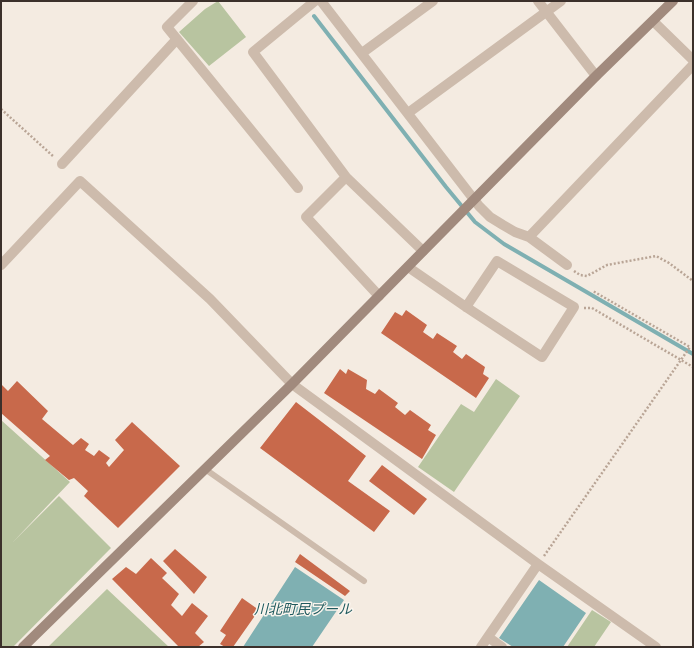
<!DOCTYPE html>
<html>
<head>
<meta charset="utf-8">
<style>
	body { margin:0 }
	#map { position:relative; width:694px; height:648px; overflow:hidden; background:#f4ebe1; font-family:"Exo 2",sans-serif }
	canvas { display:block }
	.frame { position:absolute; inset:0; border:2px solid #3b302b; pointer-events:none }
</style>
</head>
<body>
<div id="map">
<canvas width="694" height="648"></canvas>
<div class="frame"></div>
</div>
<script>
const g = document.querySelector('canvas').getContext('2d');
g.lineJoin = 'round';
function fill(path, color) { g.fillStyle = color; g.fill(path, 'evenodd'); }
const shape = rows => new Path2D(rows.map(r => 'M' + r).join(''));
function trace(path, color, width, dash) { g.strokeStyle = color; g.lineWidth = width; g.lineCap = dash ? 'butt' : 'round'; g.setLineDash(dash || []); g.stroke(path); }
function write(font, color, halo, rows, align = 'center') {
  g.font = font + ' "Exo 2","Noto Sans JP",sans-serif'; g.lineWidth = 3; g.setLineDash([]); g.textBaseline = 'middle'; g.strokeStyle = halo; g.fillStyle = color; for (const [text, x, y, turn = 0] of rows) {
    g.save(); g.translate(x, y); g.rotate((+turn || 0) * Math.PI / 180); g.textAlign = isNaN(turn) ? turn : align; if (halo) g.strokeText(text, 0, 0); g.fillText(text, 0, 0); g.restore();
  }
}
fill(shape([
	[218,1,246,37,209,66,179,32,205,9],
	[496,379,520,396,454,492,418,467,461,404,474,412],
	[1,420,70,482,12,543,59,496,111,548,13,647,1,647],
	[107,589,169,647,48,647],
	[592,610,611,622,594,647,567,647]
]), '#b8c4a0');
fill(shape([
	[295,567,344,600,312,647,243,647],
	[539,580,586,613,563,647,513,647,499,638]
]), '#7fb0b2');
trace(shape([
	[314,16,446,187,475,222,504,244,693,354]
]), '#7fb0b2', 4);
fill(shape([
	[406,310,427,325,423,332,433,339,437,333,457,346,453,352,462,359,466,354,485,367,483,374,489,378,476,398,381,333,395,312,402,316],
	[340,369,346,374,348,369,367,380,366,389,375,394,379,389,398,403,395,407,405,415,410,410,431,425,428,430,436,435,422,459,324,393],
	[17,381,48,411,42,419,73,445,81,438,89,444,85,450,94,456,99,450,110,458,106,463,109,467,124,450,115,440,132,422,180,466,118,528,84,496,88,491,74,478,69,480,45,460,50,456,1,413,1,384,8,391],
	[296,402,366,456,348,481,390,511,374,532,260,448],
	[382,465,427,499,414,515,369,481],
	[175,549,207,577,194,594,163,561],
	[300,554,350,591,345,596,295,562],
	[151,558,167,573,162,578,179,594,171,605,182,616,192,603,208,616,195,633,204,642,198,647,179,647,112,579,126,567,136,574],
	[242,598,259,610,233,647,225,647,220,644,226,635,220,631]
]), '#c8694b');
trace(shape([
	[1,109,54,157],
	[574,271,580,275,587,276,607,265,656,256,669,263,693,281],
	[584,308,592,308,693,367],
	[544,556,690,347,593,291]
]), '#b9a596', 2.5, [2, 2]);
trace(shape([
	[205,469,364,581]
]), '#cdbbac', 6);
trace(shape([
	[193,1,167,27,298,188],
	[315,1,253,52,346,177,423,251],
	[321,1,479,206,490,217,503,225,515,232,529,237,567,265],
	[538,1,596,76],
	[653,21,693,60],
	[362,53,433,1],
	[408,113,561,1],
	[62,164,177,39],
	[346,177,306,217,379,296],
	[529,237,693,65],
	[1,265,80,181,210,299,292,384,538,564,656,647],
	[408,267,466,307,542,357,574,307,497,261,466,307],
	[488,637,502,647],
	[481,647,538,564]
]), '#cdbbac', 10);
trace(shape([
	[23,647,292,384,596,76,673,1]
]), '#a18a7d', 10);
write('italic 14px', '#1f5a5e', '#fbf5ee', [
	["川北町民プール",303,609]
]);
</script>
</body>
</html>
